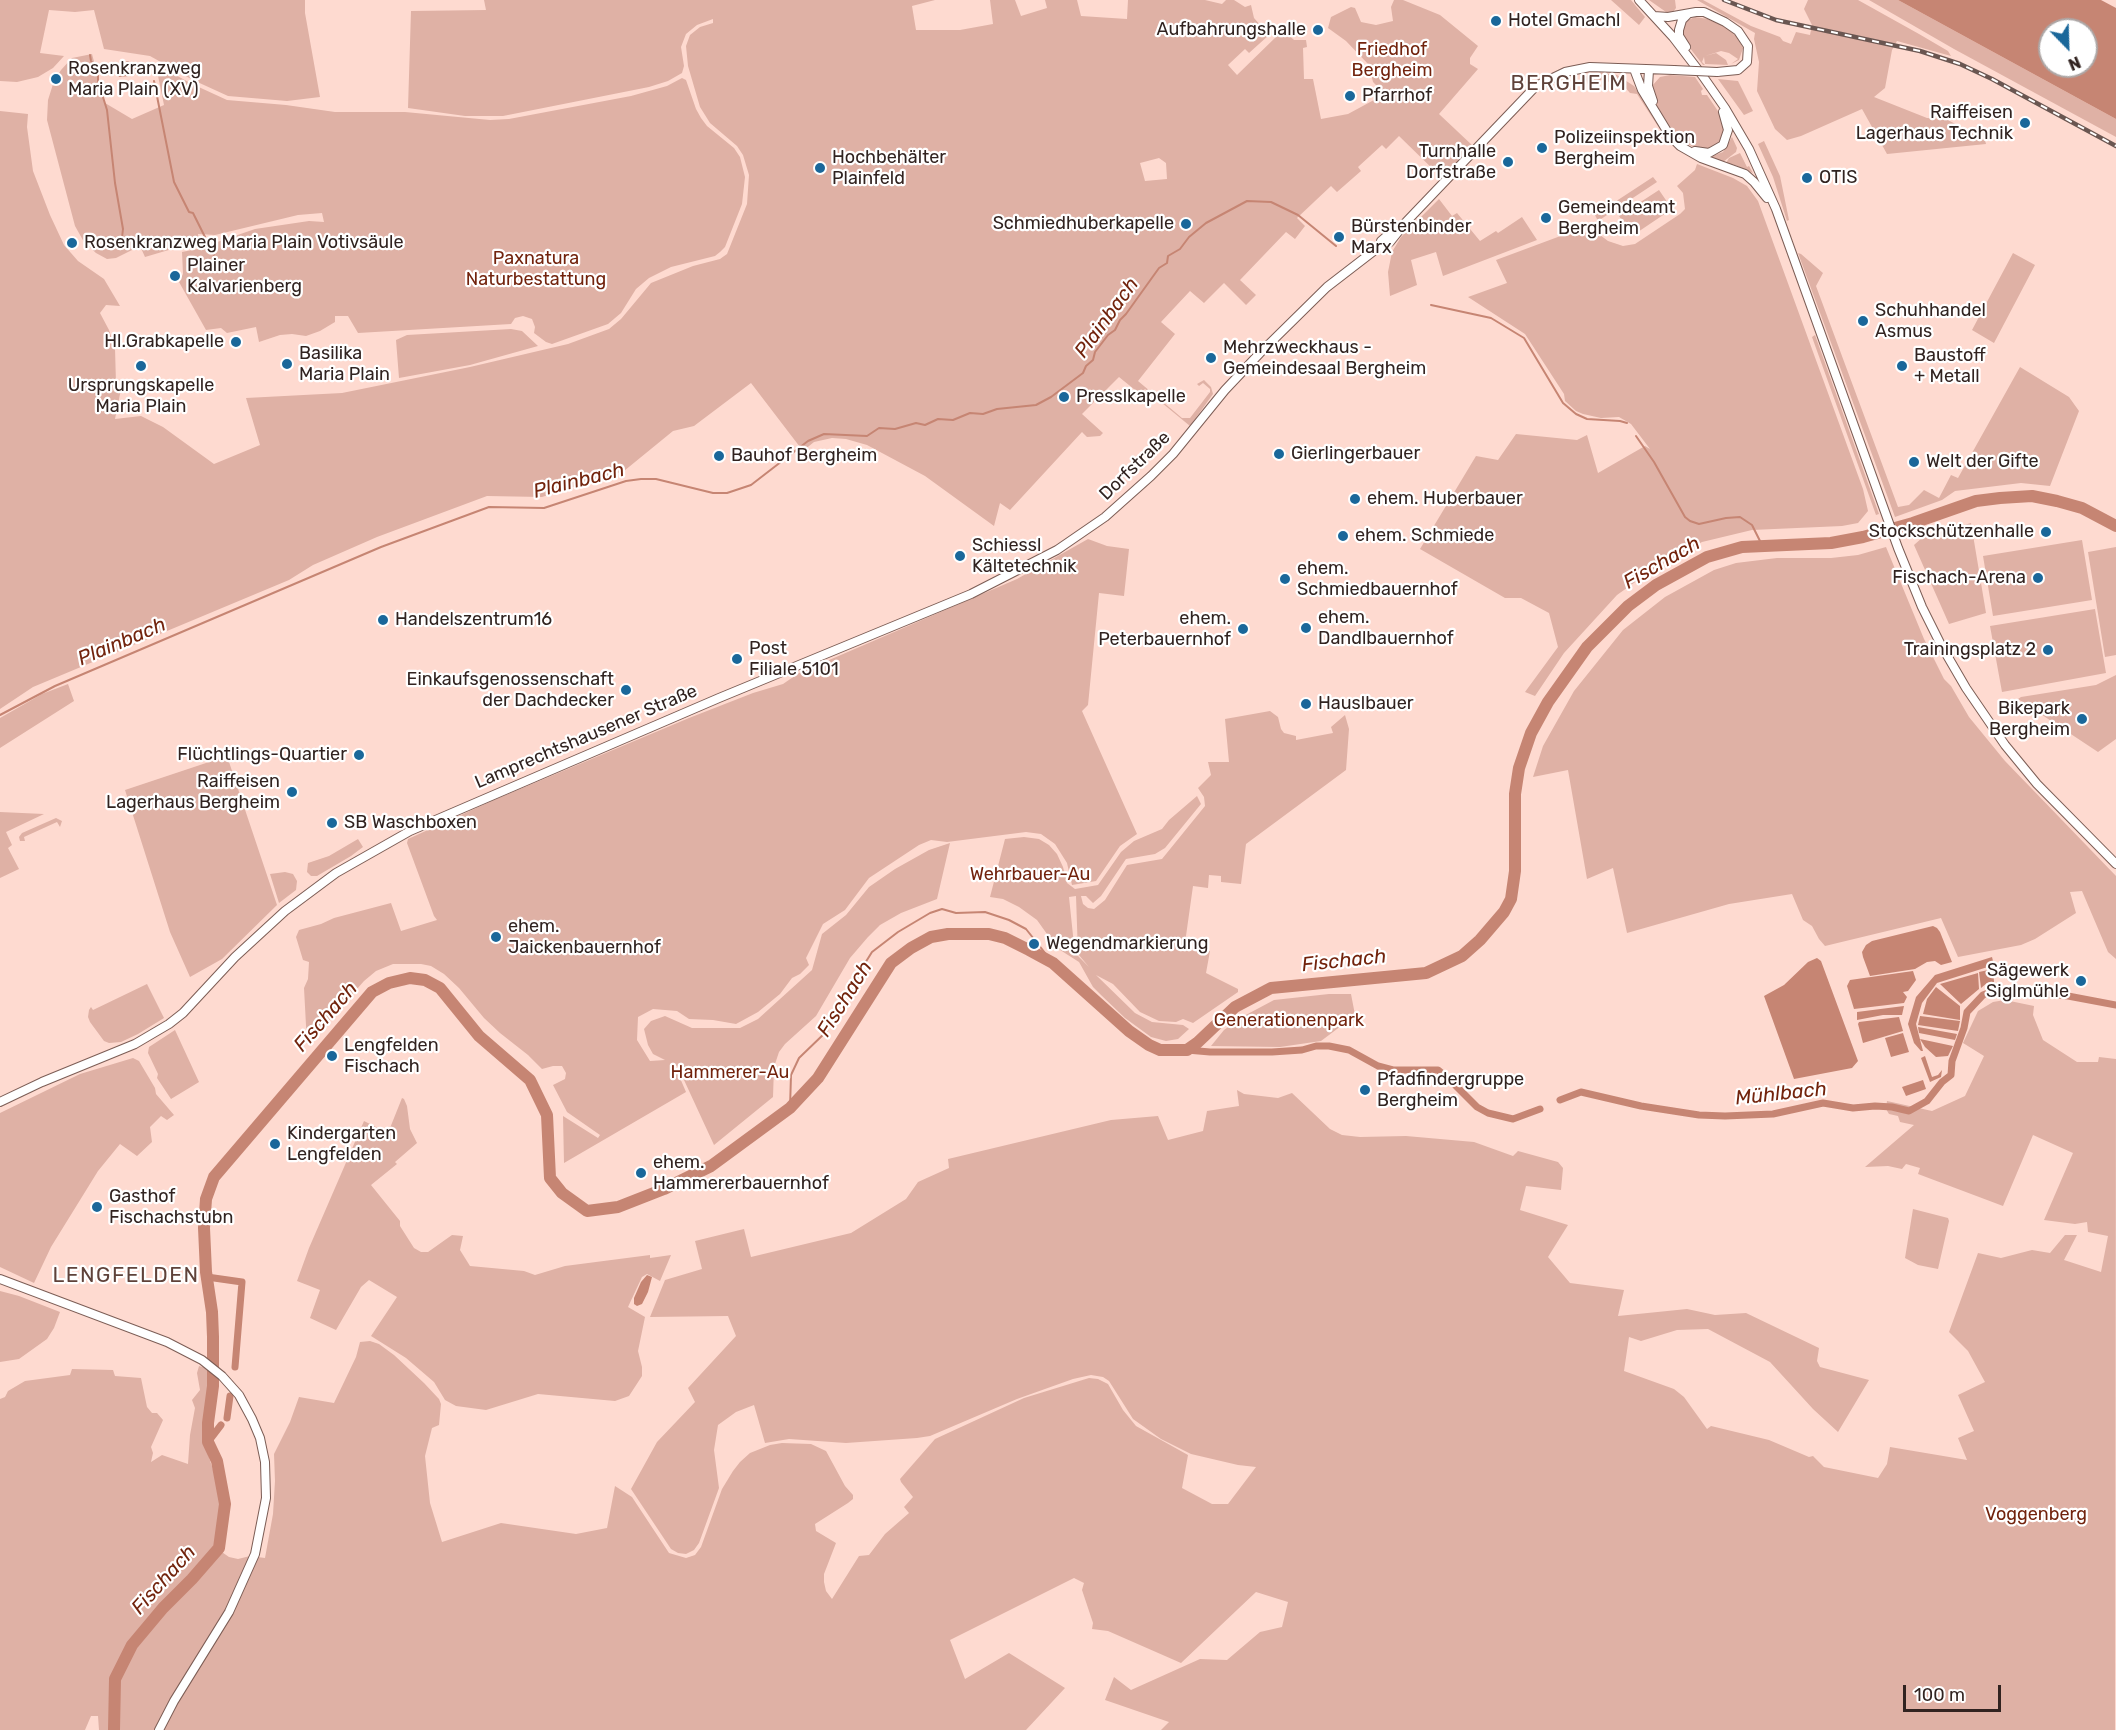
<!DOCTYPE html>
<html>
<head>
<meta charset="utf-8">
<style>
	body { margin:0 }
	#map { position:relative; width:2116px; height:1730px; overflow:hidden; background:#fedad0; font-family:Rubik,sans-serif }
	canvas { display:block }
	.north { position:absolute; left:2038px; top:18px; width:60px; height:60px; box-sizing:border-box; background:#fff; border:2px solid #ada7a6; border-radius:50%; rotate:157deg; font-size:16px; font-weight:700; line-height:24px; text-align:center; color:#312320 }
	.north::after { content:''; display:block; margin:auto; width:21px; height:27px; background:#1a679a; clip-path:polygon(50% 0,100% 100%,50% 72%,0 100%) }
	.scale { position:absolute; left:1903px; top:1685px; width:98px; height:27px; box-sizing:border-box; border:3px solid #312320; border-top:0; padding-left:8px; font-size:18px; line-height:21px; white-space:nowrap; color:#312320; -webkit-text-stroke:4px #fff; paint-order:stroke }
</style>
</head>
<body>
<div id="map">
<canvas width="2116" height="1730"></canvas>
<div class="north">N</div>
<div class="scale">100 m</div>
</div>
<script>
const g = document.querySelector('canvas').getContext('2d');
g.lineJoin = 'round';
function fill(path, color) { g.fillStyle = color; g.fill(path, 'evenodd'); }
const shape = rows => new Path2D(rows.map(r => 'M' + r).join(''));
function trace(path, color, width, dash) { g.strokeStyle = color; g.lineWidth = width; g.lineCap = dash ? 'butt' : 'round'; g.setLineDash(dash || []); g.stroke(path); }
function write(font, color, halo, rows, align = 'center') {
  g.font = font + ' Rubik,sans-serif'; g.lineWidth = 4.5; g.setLineDash([]); g.textBaseline = 'middle'; g.strokeStyle = halo; g.fillStyle = color; for (const [text, x, y, turn = 0] of rows) {
    g.save(); g.translate(x, y); g.rotate((+turn || 0) * Math.PI / 180); g.textAlign = isNaN(turn) ? turn : align; if (halo) g.strokeText(text, 0, 0); g.fillText(text, 0, 0); g.restore();
  }
}
fill(shape([
	[0,0,305,0,305,13,320,97,287,101,228,96,193,80,150,56,104,49,94,10,75,12,49,10,40,53,64,56,53,68,38,77,17,82,0,81],
	[484,0,935,0,912,6,916,30,960,30,993,24,990,0,1015,0,1021,16,1047,8,1045,0,1077,0,1081,16,1127,19,1128,0,1205,0,1222,4,1226,0,1234,0,1245,7,1251,5,1254,18,1269,35,1249,53,1245,49,1228,65,1237,75,1277,36,1285,32,1294,40,1306,40,1307,47,1303,48,1304,79,1313,79,1321,119,1348,114,1385,94,1373,82,1369,65,1346,41,1328,28,1331,17,1351,7,1355,8,1361,22,1376,25,1393,21,1391,7,1394,0,1403,0,1440,15,1478,46,1470,58,1470,64,1478,69,1439,114,1473,146,1442,178,1399,136,1386,149,1382,145,1358,167,1361,171,1337,192,1331,186,1297,218,1305,226,1295,239,1286,232,1240,280,1256,295,1246,305,1224,283,1204,303,1190,291,1161,322,1175,334,1138,381,1182,418,1190,418,1210,392,1210,389,1203,383,1199,386,1197,384,1204,380,1211,387,1213,394,1190,426,1145,389,1140,394,1119,377,1082,414,1103,433,1100,436,1087,437,1082,432,1010,510,1000,503,994,526,925,476,867,445,846,439,832,438,814,442,803,451,751,383,694,426,673,431,624,471,542,497,487,496,377,537,313,565,289,580,33,687,0,709,0,111,28,114,27,127,33,171,50,215,64,245,78,261,104,279,120,306,106,305,100,313,109,330,115,348,116,384,121,389,115,419,141,416,163,427,214,464,260,445,246,398,342,393,470,367,568,344,609,329,621,319,651,283,693,266,720,259,727,254,747,204,749,175,743,155,737,146,710,123,700,107,688,66,686,46,690,35,700,27,713,23,713,19,697,25,686,34,681,47,684,66,682,73,668,81,649,87,503,116,465,116,408,108,411,11,486,10],
	[1159,158,1166,163,1167,179,1145,181,1140,163],
	[1611,0,1631,0,1645,17,1639,25],
	[1649,0,1675,0,1676,8,1673,12,1666,12],
	[1697,0,1703,0,1751,26,1780,37,1783,41,1791,44,1796,32,1810,35,1812,25,1804,9,1808,0,1858,0,1919,34,1948,51,1951,56,1897,41,1892,50,1885,88,1874,97,1927,118,1946,119,1985,140,1986,144,1887,154,1862,109,1801,136,1787,140,1775,129,1757,91,1759,62,1754,39,1755,33],
	[1869,0,1898,0,2116,119,2116,137,1954,49],
	[1695,17,1708,19,1727,28,1737,37,1743,48,1739,60,1731,64,1738,59,1729,53,1721,51,1705,56,1716,53,1726,60,1728,65,1705,64,1704,57,1702,62,1705,65,1703,65,1686,43,1682,32,1686,21],
	[92,54,105,103,132,119,164,105,157,71,165,69,190,83,227,100,286,105,335,112,405,112,490,120,509,119,631,96,667,86,682,78,686,80,696,109,701,118,707,126,734,148,740,157,745,177,742,204,725,247,720,252,715,256,671,267,649,278,636,289,621,313,608,324,552,344,546,342,534,333,535,327,532,319,523,316,515,318,511,324,358,333,348,316,335,316,335,322,320,331,306,336,292,334,280,335,259,342,256,327,227,333,221,328,206,330,179,282,183,274,182,252,197,249,255,229,309,221,324,222,322,213,298,215,215,235,198,234,199,241,145,257,140,246,116,258,107,259,96,253,84,242,75,226,47,120,48,100,54,81,61,70,72,58],
	[1592,71,1617,75,1634,86,1670,139,1722,169,1695,159,1677,148,1663,134,1637,94,1630,93,1623,85,1601,80,1592,82,1592,87,1588,85,1585,77],
	[1670,75,1695,77,1703,89,1701,91,1702,95,1707,95,1724,120,1725,127,1720,144,1709,150,1697,149,1684,142,1665,121,1657,106,1652,86,1660,77],
	[1718,79,1738,81,1753,111,1744,115],
	[1732,137,1737,148,1736,152,1723,162,1710,157,1723,152],
	[1764,141,1780,176,1789,220,1787,221,1773,177,1758,144],
	[1740,153,1747,167,1749,166,1753,173,1735,165,1726,163,1729,158],
	[1697,164,1733,178,1747,186,1758,201,1863,489,1868,511,1858,523,1842,526,1752,530,1702,542,1652,570,1617,595,1564,653,1535,696,1525,692,1558,647,1549,613,1521,598,1505,598,1420,549,1476,456,1498,460,1516,434,1577,440,1587,435,1598,473,1645,446,1650,449,1631,424,1619,417,1601,418,1583,414,1576,411,1565,401,1564,394,1525,334,1468,297,1507,283,1496,260,1582,228,1585,233,1592,229,1608,241,1623,246,1635,244,1680,214,1685,209,1683,193,1677,186,1695,170],
	[1653,177,1657,182,1598,221,1595,215],
	[1659,190,1672,209,1632,236,1619,216],
	[1439,199,1452,216,1457,213,1480,241,1496,231,1498,233,1522,217,1537,240,1443,276,1436,252,1411,260,1417,285,1390,296,1388,272,1392,252,1401,237],
	[1798,253,1801,254,1823,273,1816,286,1898,507,1909,505,1924,490,1939,498,1951,475,1958,478,2020,367,2069,397,2079,411,2050,486,2021,483,1955,491,1942,500,1895,517],
	[2013,253,2035,265,1994,343,1972,330],
	[511,329,522,331,538,346,470,365,399,378,396,340,407,335],
	[1815,335,1879,514,1876,515,1812,337],
	[1971,523,1986,613,1949,624,1914,545,1923,537],
	[1088,539,1107,546,1129,549,1124,596,1099,593,1088,705,1082,711,1137,834,1120,846,1096,881,1072,885,1067,863,1055,844,1041,834,1026,832,947,842,931,840,919,845,869,878,845,910,823,924,806,958,809,965,800,974,792,978,780,994,758,1012,736,1024,713,1020,689,1019,677,1011,653,1009,638,1017,637,1040,650,1061,665,1060,653,1054,648,1045,644,1029,651,1021,665,1016,692,1028,740,1028,758,1019,812,970,822,934,846,915,869,887,895,869,929,850,950,843,937,899,901,913,880,925,868,937,850,958,816,1016,785,1044,779,1052,774,1067,773,1097,714,1145,678,1067,674,1064,686,1092,564,1163,563,1116,598,1138,600,1135,567,1112,553,1085,565,1079,566,1073,562,1066,553,1066,542,1069,528,1055,500,1033,484,1018,459,988,444,974,431,966,421,964,393,964,376,971,364,981,314,1038,307,1044,304,988,308,979,309,962,303,960,296,937,299,930,321,924,334,918,391,903,401,931,437,920,434,916,407,843,408,839,494,800,689,718,753,693,783,684,799,673,1017,579],
	[2082,540,2092,600,1993,616,1983,556],
	[1886,547,1924,639,1944,679,1951,686,1969,717,2005,761,2116,876,2116,959,2108,952,2082,891,2070,892,2076,913,2035,939,2021,945,1958,957,1941,918,1825,946,1819,939,1812,926,1803,920,1792,894,1729,904,1627,933,1613,868,1587,879,1568,770,1533,777,1543,746,1574,691,1623,630,1665,597,1714,570,1736,563,1777,558,1831,558,1858,555],
	[2116,547,2116,655,2105,657,2088,552],
	[2095,609,2106,673,2002,692,1990,626],
	[2116,675,2116,739,2098,752,2018,699,2021,697,2096,685],
	[68,684,74,701,0,748,0,718,42,694],
	[1270,711,1278,717,1281,729,1284,733,1296,736,1296,740,1333,733,1331,727,1345,715,1349,729,1346,770,1246,844,1241,884,1221,882,1221,876,1209,875,1208,888,1193,886,1184,950,1210,951,1206,973,1238,989,1238,992,1193,1023,1183,1019,1176,1022,1159,1021,1140,1012,1113,984,1096,975,1135,1013,1152,1022,1183,1025,1189,1029,1178,1039,1166,1041,1151,1037,1125,1018,1101,995,1093,987,1079,962,1057,948,1037,920,1019,907,1003,899,990,897,1005,839,1024,837,1039,839,1049,845,1057,854,1063,867,1067,883,1075,889,1098,885,1121,852,1134,841,1162,829,1169,820,1197,796,1201,804,1165,848,1155,854,1126,859,1101,896,1093,903,1086,896,1081,896,1083,904,1088,908,1094,909,1105,900,1127,865,1162,859,1205,806,1204,797,1198,788,1211,775,1208,762,1229,762,1225,719],
	[1076,896,1078,954,1089,967,1073,951,1074,945,1069,897],
	[227,756,277,905,222,959,190,977,170,932,125,790],
	[0,812,44,814,6,832,12,845,8,848,19,869,0,878],
	[56,818,62,821,60,827,57,822,24,837,25,841,20,841,19,837,22,833],
	[358,839,363,847,351,856,317,876,311,876,307,872,308,863,329,856],
	[285,872,293,874,297,881,296,890,279,903,270,874],
	[147,984,164,1018,138,1034,121,1042,109,1043,104,1041,90,1022,88,1017,89,1010,91,1007,93,1010],
	[1329,994,1351,994,1356,1020,1341,1026,1321,1041,1280,1047,1211,1046,1224,1030,1242,1017,1274,1000],
	[2005,1000,2034,1006,2033,1015,2043,1040,2077,1062,2098,1062,2099,1057,2116,1059,2115,1730,1161,1730,1169,1722,1105,1700,1114,1677,1131,1690,1200,1659,1227,1660,1260,1632,1282,1627,1288,1602,1256,1592,1181,1663,1108,1631,1092,1629,1093,1623,1082,1590,1084,1583,1074,1578,950,1640,965,1679,1009,1653,1065,1688,1026,1730,99,1730,98,1716,91,1716,85,1730,0,1730,0,1399,5,1397,8,1391,25,1381,70,1375,72,1369,113,1370,115,1376,141,1378,147,1407,152,1413,157,1413,163,1420,151,1447,153,1453,151,1462,162,1455,188,1464,190,1435,195,1408,192,1400,200,1390,197,1373,199,1366,206,1368,212,1374,204,1442,217,1482,222,1510,216,1548,229,1557,238,1559,250,1556,265,1558,273,1514,275,1481,274,1454,290,1422,299,1397,334,1403,356,1357,360,1342,370,1341,379,1344,394,1355,424,1383,439,1399,441,1404,439,1425,432,1428,425,1456,430,1503,442,1542,501,1523,576,1534,607,1528,615,1486,632,1497,669,1553,686,1558,695,1555,701,1547,722,1489,733,1471,740,1462,750,1453,770,1445,782,1443,811,1444,826,1451,845,1486,853,1495,853,1499,848,1503,815,1524,816,1531,836,1543,824,1574,824,1582,826,1591,832,1599,859,1556,869,1555,885,1534,909,1513,904,1507,913,1497,901,1482,900,1479,935,1439,1024,1398,1089,1378,1098,1379,1108,1384,1123,1410,1136,1426,1188,1455,1182,1488,1212,1504,1228,1504,1256,1467,1238,1465,1191,1454,1161,1439,1133,1419,1109,1381,1103,1377,1091,1375,1073,1379,1017,1399,930,1436,917,1438,846,1443,789,1439,765,1443,754,1405,736,1412,718,1425,714,1450,719,1488,699,1543,694,1550,686,1554,678,1553,671,1549,631,1489,657,1442,695,1402,688,1388,736,1336,728,1316,650,1317,665,1280,702,1269,695,1241,744,1229,751,1257,851,1233,906,1199,918,1182,949,1168,948,1159,1111,1120,1158,1116,1168,1140,1203,1131,1207,1111,1239,1106,1237,1090,1244,1094,1278,1098,1292,1093,1330,1129,1342,1135,1360,1137,1406,1136,1474,1142,1513,1156,1518,1151,1558,1162,1563,1168,1561,1190,1526,1186,1520,1210,1568,1225,1548,1257,1570,1283,1624,1290,1618,1316,1687,1309,1715,1315,1746,1313,1819,1348,1817,1361,1820,1367,1869,1380,1838,1432,1813,1409,1770,1362,1708,1329,1677,1330,1641,1341,1629,1337,1624,1371,1674,1389,1684,1397,1707,1429,1711,1426,1769,1440,1809,1457,1813,1456,1824,1467,1878,1478,1887,1464,1890,1447,1967,1460,1958,1438,1974,1431,1958,1395,1985,1382,1968,1351,1949,1332,1978,1253,2001,1258,2032,1250,2050,1253,2065,1235,2077,1235,2064,1260,2101,1272,2108,1236,2088,1232,2087,1222,2075,1224,2044,1220,2073,1153,2033,1135,2003,1206,1918,1174,1920,1168,1906,1164,1902,1169,1888,1166,1865,1167,1914,1125,1900,1122,1898,1116,1889,1114,1886,1109,1887,1101,1932,1111,1965,1096,1984,1056,1963,1043,1978,1011,1993,1002],
	[175,1030,199,1082,171,1099,157,1078,158,1074,148,1053,149,1047],
	[133,1058,139,1061,155,1088,156,1094,174,1115,167,1120,161,1116,150,1127,152,1142,137,1156,120,1144,98,1171,51,1247,34,1283,0,1267,0,1113,80,1074],
	[402,1098,404,1099,407,1106,410,1129,417,1143,395,1162,397,1164,371,1185,400,1221,400,1226,414,1248,421,1252,428,1252,452,1235,463,1236,460,1250,470,1266,524,1271,535,1275,565,1266,650,1255,650,1258,671,1255,660,1281,647,1274,642,1277,628,1307,645,1317,638,1351,642,1367,642,1376,629,1396,615,1401,538,1394,486,1410,456,1406,445,1400,434,1382,406,1358,371,1336,397,1297,369,1280,361,1287,336,1330,310,1318,320,1290,297,1281,309,1248,364,1121,388,1133],
	[1913,1209,1948,1218,1949,1221,1938,1269,1918,1265,1905,1258],
	[0,1291,19,1296,60,1312,54,1328,47,1339,19,1359,0,1362]
]), '#dfb1a5');
fill(shape([
	[1898,0,2101,0,2116,8,2116,119],
	[2050,30,2086,30,2086,66,2050,66],
	[128,61,132,64,140,63,143,72,138,76,134,73,129,76,119,77,117,73,116,65],
	[1933,926,1937,928,1940,932,1952,962,1941,965,1935,961,1927,962,1915,969,1870,976,1863,957,1862,952,1866,945,1872,941],
	[1992,957,1994,965,1937,983,1922,1003,1916,1024,1923,1051,1921,1051,1914,1043,1908,1024,1916,997,1935,975],
	[1817,958,1821,961,1858,1061,1852,1068,1794,1079,1764,996,1784,985,1808,962],
	[1993,969,1994,982,1987,983,1981,988,1979,972],
	[1913,971,1916,980,1908,991,1903,992,1907,997,1904,1003,1854,1009,1847,986,1850,980],
	[1978,973,1979,989,1961,1004,1940,984],
	[1936,987,1960,1006,1960,1020,1923,1014,1927,999],
	[1904,1006,1902,1015,1883,1015,1857,1020,1857,1012],
	[1920,1016,1960,1021,1958,1031,1918,1025],
	[1899,1017,1903,1031,1863,1043,1858,1024,1859,1022],
	[1918,1027,1957,1034,1955,1040,1919,1033],
	[1903,1033,1909,1052,1891,1057,1885,1038],
	[1920,1039,1953,1046,1948,1056,1936,1057,1925,1047],
	[1925,1056,1932,1077,1938,1075,1942,1070,1941,1077,1930,1082,1921,1058],
	[1923,1080,1926,1089,1906,1096,1902,1087],
	[647,1275,652,1277,648,1292,642,1304,637,1306,634,1304,634,1298,641,1282]
]), '#c68573');
trace(shape([
	[90,55,91,61,98,70,98,81,107,110,115,183,123,229,121,246],
	[154,81,174,182,189,212,193,213,205,237],
	[210,246,216,260],
	[1431,305,1491,318,1524,338,1563,403,1576,414,1587,419,1620,421,1627,423],
	[1636,436,1654,462,1685,517,1690,521,1699,524,1726,518,1740,517,1752,525,1762,545],
	[0,715,55,686,381,547,489,507,544,508,626,481,641,479,656,479,713,493,727,493,751,485,808,441,824,434,867,436,879,428,895,429,916,423,925,425,938,419,953,420,970,413,983,414,997,409,1036,405,1051,397,1083,373,1086,366,1093,360,1095,352,1108,335,1115,330,1120,320,1126,314,1159,268,1167,263,1168,256,1180,249,1189,237,1206,223,1247,201,1271,202,1298,215,1336,246],
	[790,1108,791,1075,799,1058,827,1031,830,1019,872,952,898,932,930,913,942,909,956,913,985,912,1009,920,1026,929,1053,963]
]), '#c68573', 2);
trace(shape([
	[1187,1050,1210,1052,1272,1052,1302,1050,1316,1046,1329,1046,1349,1050,1378,1066,1393,1070,1438,1070,1450,1080,1477,1107,1488,1113,1513,1119,1540,1109],
	[1560,1100,1581,1092,1641,1106,1699,1115,1725,1116,1773,1114,1823,1103,1853,1108,1875,1106,1892,1107,1909,1111,1927,1101,1942,1082,1951,1075,1952,1061,1964,1028,1967,1012,1983,995,1993,991,2008,990,2068,996,2116,1005],
	[207,1277,242,1282,235,1367],
	[227,1418,230,1396],
	[208,1442,221,1425]
]), '#c68573', 7);
trace(shape([
	[114,1730,115,1679,132,1645,163,1608,192,1579,219,1548,225,1504,217,1461,208,1442,208,1423,213,1386,213,1337,212,1312,206,1272,204,1228,206,1199,214,1177,372,992,389,983,410,978,425,980,440,988,479,1036,530,1080,547,1115,550,1178,562,1193,587,1211,618,1207,664,1189,711,1166,790,1108,818,1078,891,963,911,948,931,937,948,934,989,934,1005,938,1029,950,1053,963,1129,1031,1149,1045,1160,1050,1187,1050,1197,1043,1235,1007,1271,988,1426,973,1462,956,1480,940,1504,912,1511,899,1515,871,1515,794,1519,768,1531,733,1548,702,1587,647,1628,606,1656,585,1707,557,1742,547,1831,543,1863,537,1913,523,1976,501,2000,498,2032,496,2057,501,2082,508,2116,526]
]), '#c68573', 12);
const major = shape([
	[1639,0,1673,37,1702,75,1725,108,1749,149,1776,209,1898,548,1922,607,1941,645,1966,688,2005,745,2037,784,2116,864],
	[1654,16,1668,17,1696,12,1704,12,1725,22,1738,31,1748,46,1747,62,1738,70,1717,72],
	[1686,47,1679,36,1679,30,1682,20,1688,14],
	[1634,69,1642,90,1670,136,1680,146,1701,158,1745,174,1754,182,1767,198],
	[1649,70,1648,86,1653,101],
	[1695,151,1709,153,1723,145,1728,130,1723,112],
	[1380,246,1381,241,1396,228],
	[0,1102,42,1082,135,1044,169,1024,183,1013,235,957,285,911,336,873,410,831,719,698,971,594,1057,550,1105,517,1151,476,1173,454,1225,390,1260,353,1327,287,1375,250,1390,242,1406,222,1536,86,1565,72,1590,67,1674,70],
	[0,1279,167,1342,202,1360,222,1376,239,1395,252,1419,260,1438,265,1462,266,1498,255,1554,229,1612,174,1701,159,1730]
]);
trace(major, '#7c5d55', 10);
trace(major, '#fff', 8);
const rail = shape([
	[1724,0,1776,20,1920,51,1960,64,1992,79,2116,146]
]);
trace(rail, '#6a5651', 4.5);
trace(rail, '#fff', 2, [7]);
const majorBridge = shape([
	[1674,70,1717,72]
]);
trace(majorBridge, '#7c5d55', 10, []);
trace(majorBridge, '#fff', 8);
for (const [x, y, r, color] of [
	[1496,21,6,"#1a679a"],
	[1318,30,6,"#1a679a"],
	[56,79,6,"#1a679a"],
	[1350,96,6,"#1a679a"],
	[2025,123,6,"#1a679a"],
	[1542,148,6,"#1a679a"],
	[1508,162,6,"#1a679a"],
	[820,168,6,"#1a679a"],
	[1807,178,6,"#1a679a"],
	[1546,218,6,"#1a679a"],
	[1186,224,6,"#1a679a"],
	[1339,237,6,"#1a679a"],
	[72,243,6,"#1a679a"],
	[175,276,6,"#1a679a"],
	[1863,321,6,"#1a679a"],
	[236,342,6,"#1a679a"],
	[1211,358,6,"#1a679a"],
	[287,364,6,"#1a679a"],
	[141,366,6,"#1a679a"],
	[1902,366,6,"#1a679a"],
	[1064,397,6,"#1a679a"],
	[1279,454,6,"#1a679a"],
	[719,456,6,"#1a679a"],
	[1914,462,6,"#1a679a"],
	[1355,499,6,"#1a679a"],
	[2046,532,6,"#1a679a"],
	[1343,536,6,"#1a679a"],
	[960,556,6,"#1a679a"],
	[2038,578,6,"#1a679a"],
	[1285,579,6,"#1a679a"],
	[383,620,6,"#1a679a"],
	[1306,628,6,"#1a679a"],
	[1243,629,6,"#1a679a"],
	[2048,650,6,"#1a679a"],
	[737,659,6,"#1a679a"],
	[626,690,6,"#1a679a"],
	[1306,704,6,"#1a679a"],
	[2082,719,6,"#1a679a"],
	[359,755,6,"#1a679a"],
	[292,792,6,"#1a679a"],
	[332,823,6,"#1a679a"],
	[496,937,6,"#1a679a"],
	[1034,944,6,"#1a679a"],
	[2081,981,6,"#1a679a"],
	[332,1056,6,"#1a679a"],
	[1365,1090,6,"#1a679a"],
	[275,1144,6,"#1a679a"],
	[641,1173,6,"#1a679a"],
	[97,1207,6,"#1a679a"]
]) { const dot = new Path2D(); dot.arc(x, y, r, 0, 2 * Math.PI); g.fillStyle = color; g.fill(dot); trace(dot, '#fff', 2); }
write('18px', '#312320', '#fff', [
	["Hotel Gmachl",1508,21],
	["Aufbahrungshalle",1306,30,"right"],
	["Rosenkranzweg",68,69],
	["Maria Plain (XV)",68,90],
	["Pfarrhof",1362,96],
	["Raiffeisen",2013,113,"right"],
	["Lagerhaus Technik",2013,134,"right"],
	["Polizeiinspektion",1554,138],
	["Bergheim",1554,159],
	["Turnhalle",1496,152,"right"],
	["Dorfstraße",1496,173,"right"],
	["Hochbehälter",832,158],
	["Plainfeld",832,179],
	["OTIS",1819,178],
	["Gemeindeamt",1558,208],
	["Bergheim",1558,229],
	["Schmiedhuberkapelle",1174,224,"right"],
	["Bürstenbinder",1351,227],
	["Marx",1351,248],
	["Rosenkranzweg Maria Plain Votivsäule",84,243],
	["Plainer",187,266],
	["Kalvarienberg",187,287],
	["Schuhhandel",1875,311],
	["Asmus",1875,332],
	["Hl.Grabkapelle",224,342,"right"],
	["Mehrzweckhaus -",1223,348],
	["Gemeindesaal Bergheim",1223,369],
	["Basilika",299,354],
	["Maria Plain",299,375],
	["Baustoff",1914,356],
	["+ Metall",1914,377],
	["Ursprungskapelle",141,386,"center"],
	["Maria Plain",141,407,"center"],
	["Presslkapelle",1076,397],
	["Gierlingerbauer",1291,454],
	["Bauhof Bergheim",731,456],
	["Welt der Gifte",1926,462],
	["ehem. Huberbauer",1367,499],
	["Stockschützenhalle",2034,532,"right"],
	["ehem. Schmiede",1355,536],
	["Schiessl",972,546],
	["Kältetechnik",972,567],
	["ehem.",1297,569],
	["Schmiedbauernhof",1297,590],
	["Fischach-Arena",2026,578,"right"],
	["ehem.",1318,618],
	["Dandlbauernhof",1318,639],
	["ehem.",1231,619,"right"],
	["Peterbauernhof",1231,640,"right"],
	["Handelszentrum16",395,620],
	["Post",749,649],
	["Filiale 5101",749,670],
	["Trainingsplatz 2",2036,650,"right"],
	["Einkaufsgenossenschaft",614,680,"right"],
	["der Dachdecker",614,701,"right"],
	["Hauslbauer",1318,704],
	["Bikepark",2070,709,"right"],
	["Bergheim",2070,730,"right"],
	["Flüchtlings-Quartier",347,755,"right"],
	["Raiffeisen",280,782,"right"],
	["Lagerhaus Bergheim",280,803,"right"],
	["SB Waschboxen",344,823],
	["ehem.",508,927],
	["Jaickenbauernhof",508,948],
	["Wegendmarkierung",1046,944],
	["Sägewerk",2069,971,"right"],
	["Siglmühle",2069,992,"right"],
	["Lengfelden",344,1046],
	["Fischach",344,1067],
	["Pfadfindergruppe",1377,1080],
	["Bergheim",1377,1101],
	["Kindergarten",287,1134],
	["Lengfelden",287,1155],
	["ehem.",653,1163],
	["Hammererbauernhof",653,1184],
	["Gasthof",109,1197],
	["Fischachstubn",109,1218]
], 'left');
write('18px', '#72230d', '#fff', [
	["Friedhof",1392,50],
	["Bergheim",1392,71],
	["Paxnatura",536,259],
	["Naturbestattung",536,280],
	["Wehrbauer-Au",1030,875],
	["Generationenpark",1289,1021],
	["Hammerer-Au",730,1073],
	["Voggenberg",2036,1515]
]);
write('18px', '#312320', '#fff', [
	["Dorfstraße",1135,466,-44],
	["Lamprechtshausener Straße",586,737,-23]
]);
write('italic 20px', '#72230c', '#fff', [
	["Plainbach",1107,318,-54],
	["Plainbach",579,481,-14],
	["Fischach",1662,563,-30],
	["Plainbach",122,642,-23],
	["Fischach",1344,961,-6],
	["Fischach",845,999,-58],
	["Fischach",326,1017,-49],
	["Mühlbach",1781,1094,-6],
	["Fischach",164,1580,-48]
]);
g.letterSpacing = '1.5px';
write('21px', '#5f423a', '#fff', [
	["BERGHEIM",1569,84],
	["LENGFELDEN",126,1276]
]);
g.letterSpacing = '0px';
</script>
</body>
</html>
